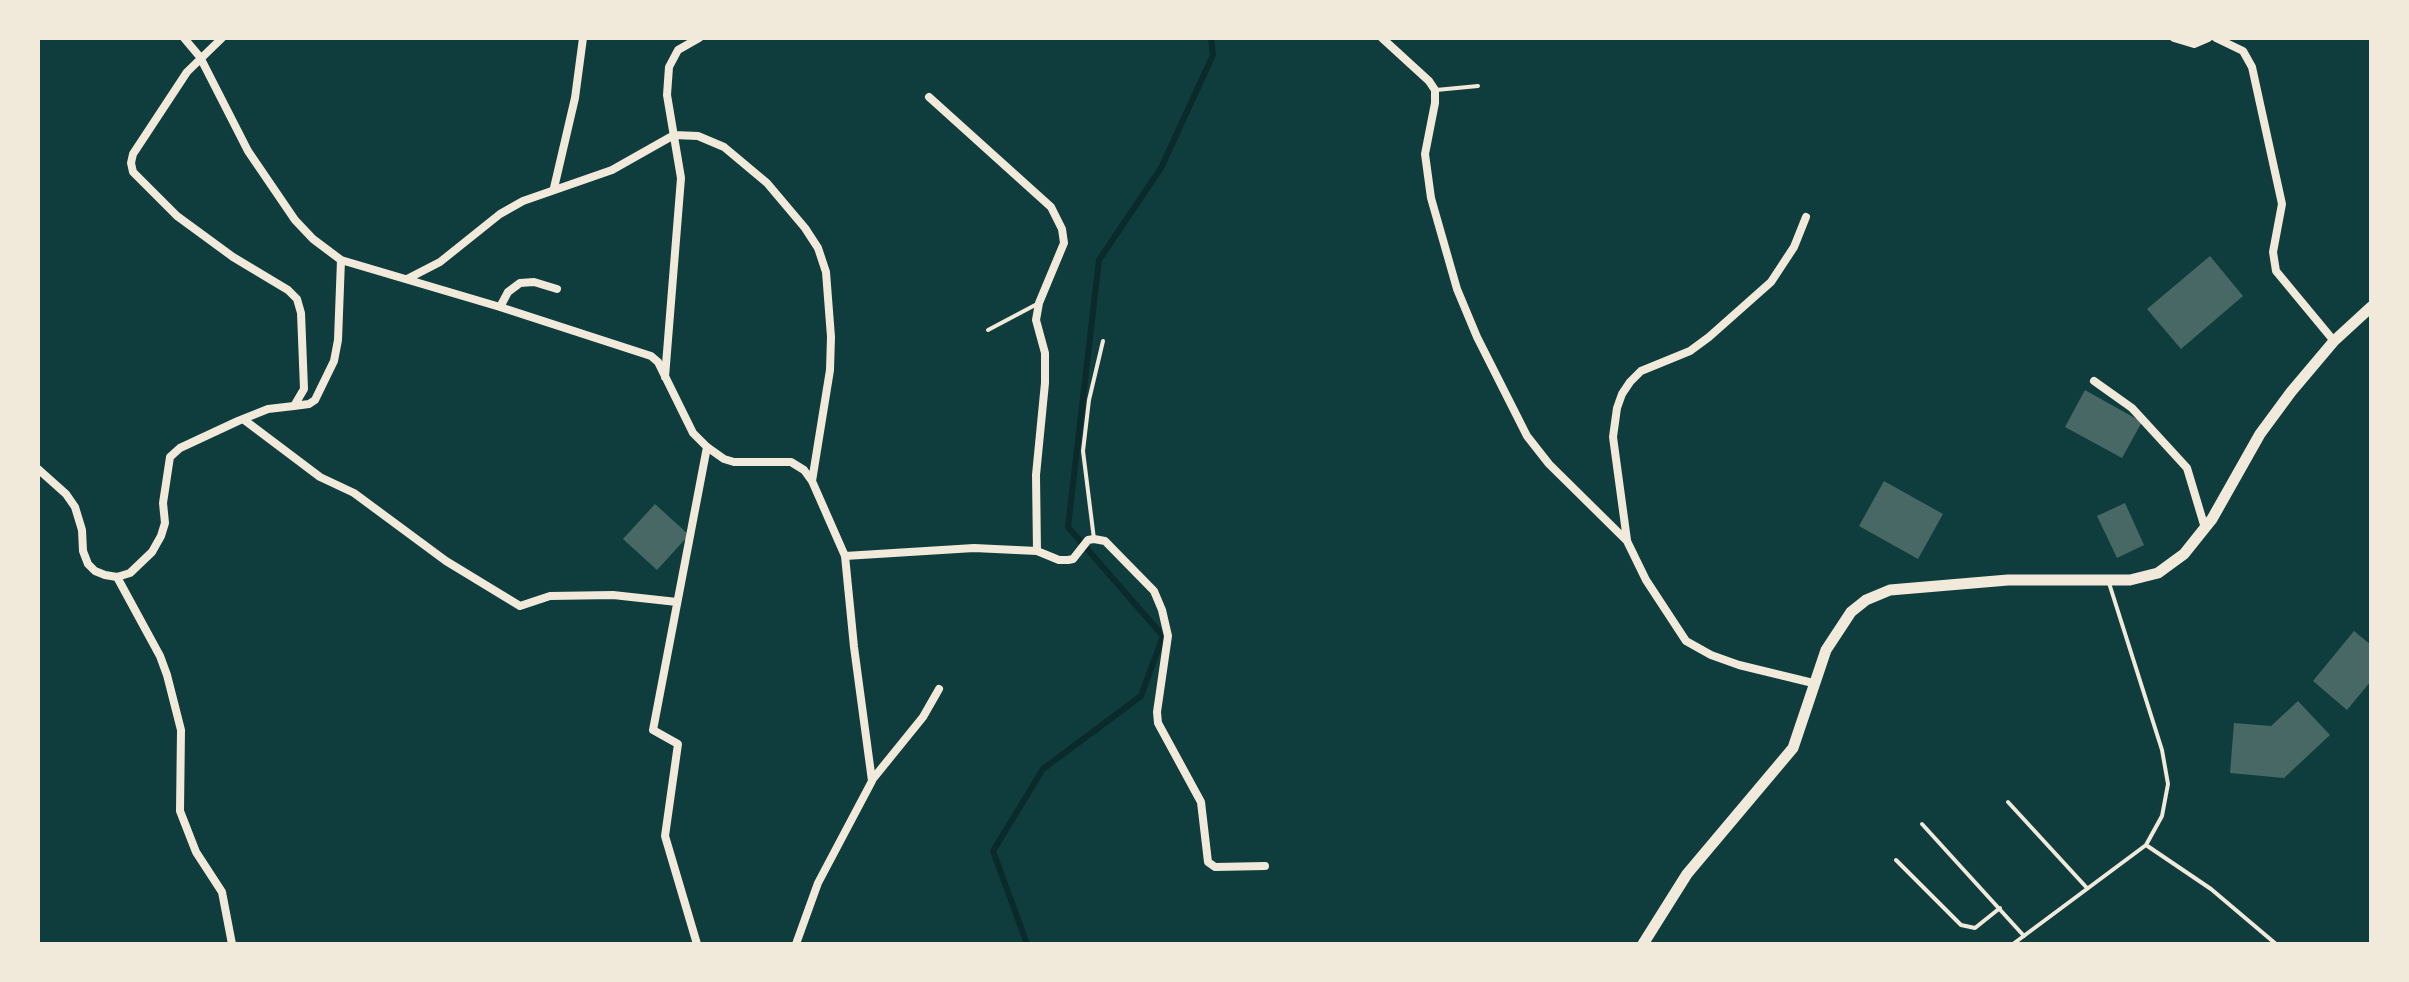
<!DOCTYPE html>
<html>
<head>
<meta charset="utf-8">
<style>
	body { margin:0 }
	#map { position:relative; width:2409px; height:982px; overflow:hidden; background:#0f3d3e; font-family:Poppins,sans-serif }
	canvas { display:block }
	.frame { position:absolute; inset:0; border:40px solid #f1e9da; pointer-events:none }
</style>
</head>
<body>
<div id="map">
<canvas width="2409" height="982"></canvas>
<div class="frame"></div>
</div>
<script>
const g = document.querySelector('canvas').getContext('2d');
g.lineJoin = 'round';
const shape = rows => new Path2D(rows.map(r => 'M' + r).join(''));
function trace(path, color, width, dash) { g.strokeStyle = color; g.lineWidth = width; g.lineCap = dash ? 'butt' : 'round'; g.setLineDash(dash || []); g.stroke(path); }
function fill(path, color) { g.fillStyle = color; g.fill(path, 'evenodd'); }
trace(shape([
	[1027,944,993,851,1043,769,1141,696,1163,636,1068,527,1099,260,1161,168,1213,55,1211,38]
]), '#0a2a2b', 6);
fill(shape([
	[2210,256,2243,296,2181,349,2147,309],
	[2085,390,2142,422,2122,458,2065,427],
	[1884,481,1943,514,1918,559,1859,526],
	[2125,503,2144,545,2117,558,2097,516],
	[655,504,689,535,657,570,623,539],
	[2354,631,2371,645,2371,681,2347,710,2313,681],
	[2298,701,2330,735,2284,778,2230,773,2234,723,2271,726]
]), '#486865');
trace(shape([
	[1436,90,1478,86],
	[988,330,1039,303],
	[1094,539,1083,451,1089,400,1103,341],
	[2008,802,2087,888],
	[1922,824,2024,936],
	[2146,845,2211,889,2276,944],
	[1896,860,1961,925,1975,928,2000,908],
	[2013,944,2146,845,2162,816,2168,784,2162,750,2109,583]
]), '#f1e9da', 4);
trace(shape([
	[184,38,200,57,248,151,295,220,313,239,341,260,500,307,651,356,658,362,693,433,707,447,724,459,734,462,791,462,804,470,812,481,845,556,854,647,872,781,818,883,796,944],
	[1382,38,1429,81,1435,90,1435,103,1425,154,1431,198,1457,289,1477,337,1527,436,1549,464,1627,541,1646,580,1686,641,1711,655,1739,665,1813,683],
	[2174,38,2194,44,2208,38],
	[2216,38,2243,51,2252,67,2282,204,2273,252,2276,271,2334,341],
	[929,97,1051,207,1062,229,1064,243,1039,303,1036,320,1045,353,1045,383,1036,475,1037,551],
	[554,188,575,98,583,38],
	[407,279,440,262,500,214,523,201,612,170,674,135,698,136,724,147,767,183,805,228,818,248,826,272,831,337,830,370,812,481],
	[500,307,508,292,520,283,534,282,557,289],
	[665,377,681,178,667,95,669,67,678,50,699,38],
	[2094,381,2132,408,2187,468,2205,528],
	[294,406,309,404,315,400,334,361,338,340,341,260],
	[243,419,320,477,354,493,446,561,520,606,550,596,613,595,677,602],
	[38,469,66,494,75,507,82,530,83,551,88,564,95,571,105,575,117,577,130,573,152,552,161,536,165,523,163,503,170,457,180,448,238,421,268,409,294,406,304,389,301,313,297,299,288,290,233,257,177,216,133,172,131,163,133,154,187,72,222,38],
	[1627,540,1613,437,1617,408,1622,394,1630,382,1641,371,1690,351,1709,337,1771,282,1794,247,1806,217],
	[845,556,974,548,1037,551,1059,560,1068,560,1073,559,1088,540,1094,539,1105,541,1154,591,1162,610,1168,636,1157,712,1158,723,1201,802,1208,862,1215,867,1265,866],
	[117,577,160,656,167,675,181,730,180,811,196,852,222,892,232,944],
	[872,780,923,717,939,689],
	[697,944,665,836,678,744,653,730,707,447]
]), '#f1e9da', 8);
trace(shape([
	[1643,944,1687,874,1793,748,1826,650,1851,612,1866,600,1890,590,2008,580,2130,580,2158,573,2184,554,2212,519,2260,434,2291,392,2334,341,2371,307]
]), '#f1e9da', 11);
</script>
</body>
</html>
